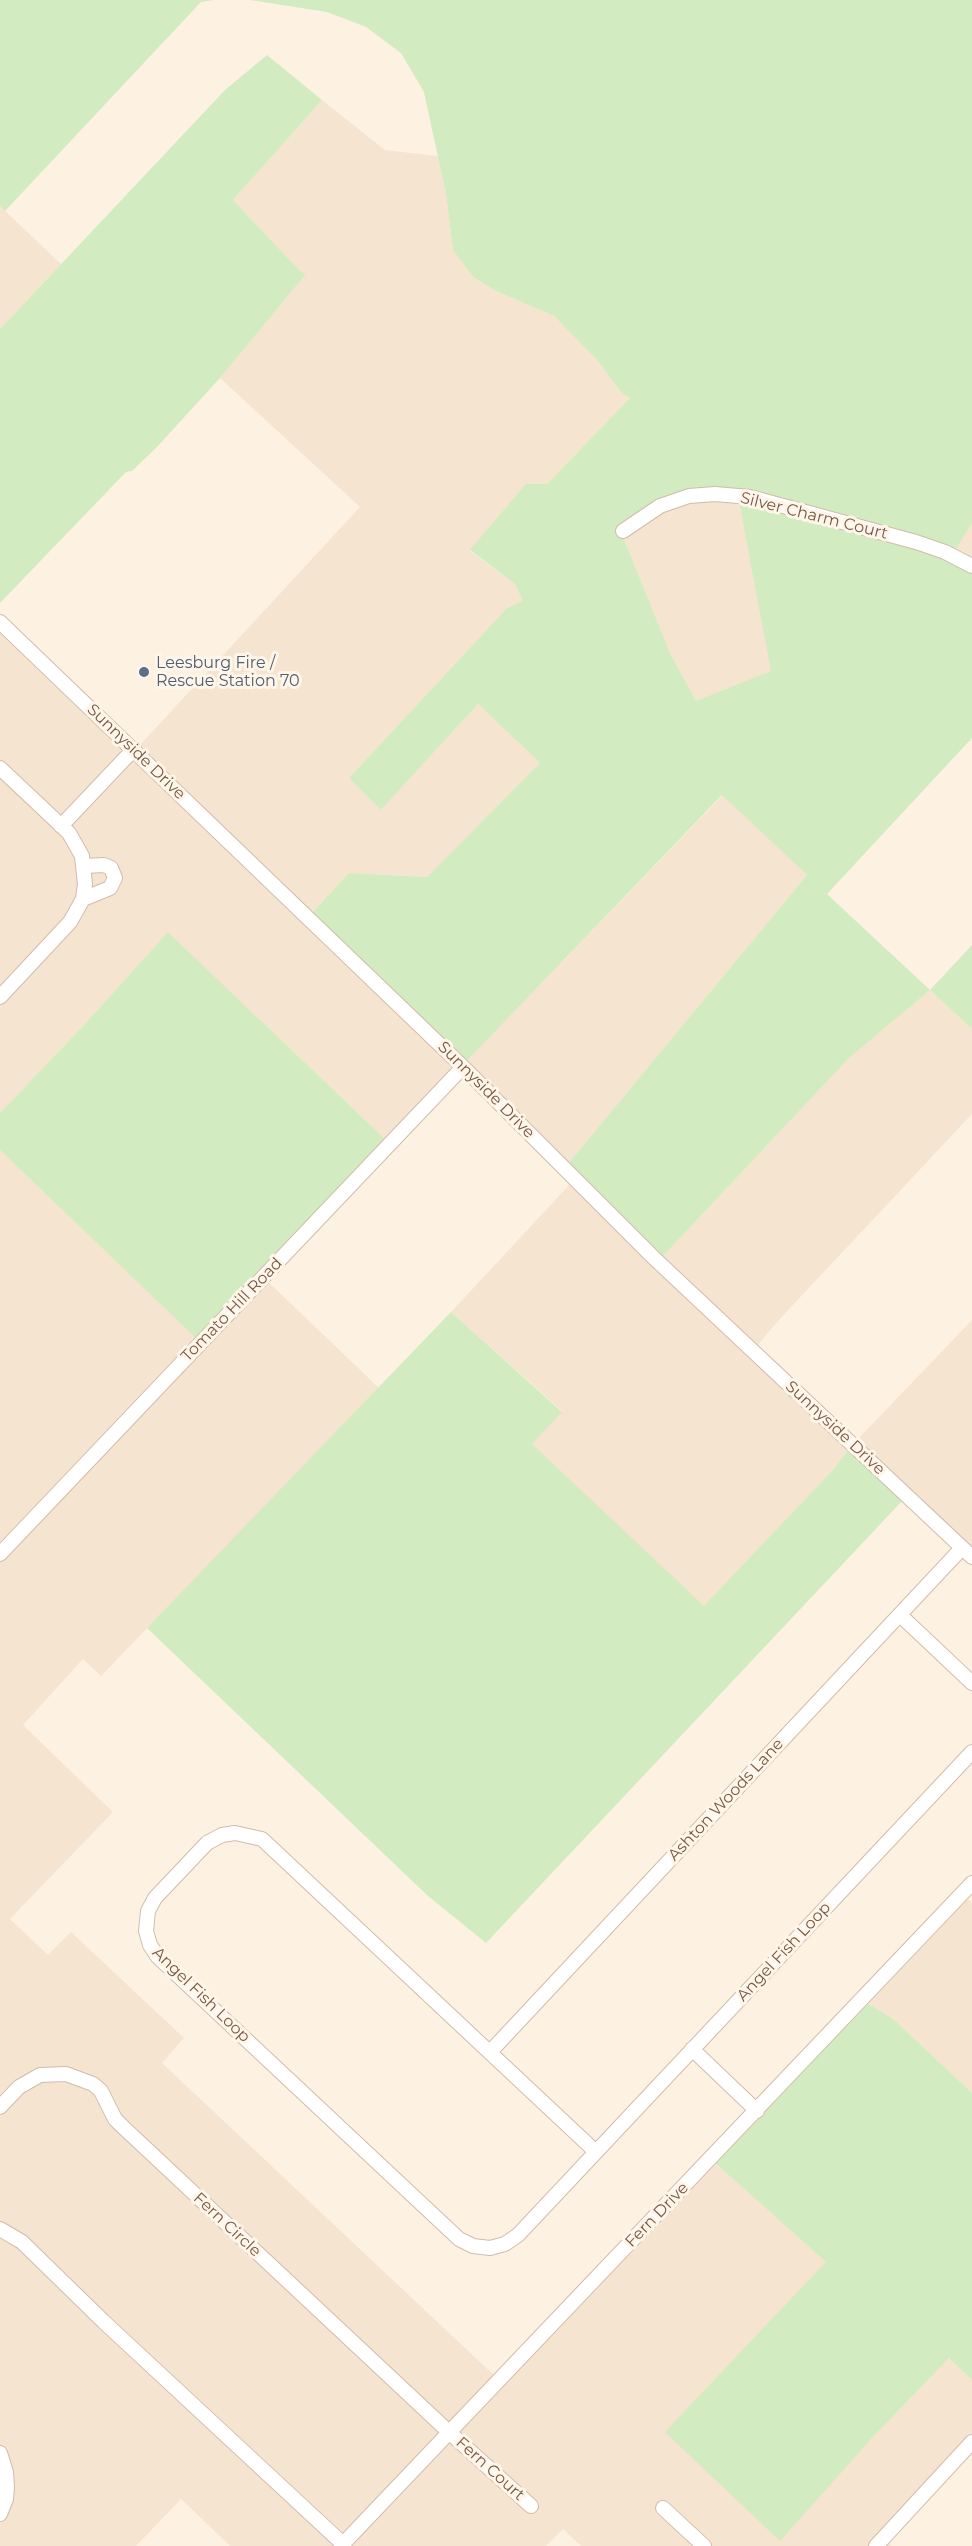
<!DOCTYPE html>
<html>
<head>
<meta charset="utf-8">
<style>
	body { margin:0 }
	canvas { display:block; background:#fdf2e2 }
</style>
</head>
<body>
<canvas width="972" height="2546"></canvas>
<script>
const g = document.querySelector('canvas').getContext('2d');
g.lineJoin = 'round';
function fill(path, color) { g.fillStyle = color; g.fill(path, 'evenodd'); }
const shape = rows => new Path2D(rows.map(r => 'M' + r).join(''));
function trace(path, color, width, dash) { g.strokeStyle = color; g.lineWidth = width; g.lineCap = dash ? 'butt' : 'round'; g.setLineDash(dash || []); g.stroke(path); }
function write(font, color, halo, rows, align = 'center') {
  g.font = font + ' Montserrat,sans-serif'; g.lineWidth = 6; g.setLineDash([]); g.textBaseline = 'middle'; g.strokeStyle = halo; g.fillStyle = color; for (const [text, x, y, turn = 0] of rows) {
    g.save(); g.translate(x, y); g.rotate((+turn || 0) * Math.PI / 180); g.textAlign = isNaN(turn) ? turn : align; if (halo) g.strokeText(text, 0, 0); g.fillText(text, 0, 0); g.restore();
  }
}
fill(shape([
	[322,100,385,150,438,156,446,194,453,250,473,277,496,291,554,316,597,360,621,392,630,398,547,484,470,551,515,584,524,601,507,608,349,778,381,810,478,704,540,763,427,877,349,873,312,913,139,746,360,507,220,378,306,274,300,271,233,200],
	[0,206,61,264,0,329],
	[693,496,738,496,772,671,696,701,670,653,621,532],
	[972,523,972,567,951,555],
	[0,630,458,1070,388,1142,168,932,84,1025,0,1113],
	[723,795,807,875,568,1164,466,1062],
	[930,990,972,1029,972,1114,777,1322,757,1346,662,1257,849,1058],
	[0,1150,197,1338,260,1274,379,1388,101,1676,83,1659,23,1725,113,1812,10,1919,48,1955,71,1932,184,2038,162,2063,497,2378,715,2163,826,2262,871,2439,949,2358,972,2380,972,2441,883,2538,892,2546,581,2546,563,2529,546,2546,230,2546,181,2499,136,2546,0,2546],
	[571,1183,849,1449,832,1471,704,1607,531,1444,562,1411,451,1312],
	[972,1320,972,1549,857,1440],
	[962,1893,972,1903,972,2093,892,2018,862,2000]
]), '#f5e4d0');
fill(shape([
	[0,0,214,0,201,2,5,211,0,206],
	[250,0,972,0,972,523,952,555,972,567,972,738,827,894,930,990,972,945,972,1029,930,990,849,1058,662,1257,568,1164,807,875,722,795,466,1062,312,913,349,873,427,877,540,763,478,704,381,810,349,778,507,608,523,601,515,584,470,550,526,484,547,484,630,398,621,392,597,360,554,316,496,291,473,277,453,250,446,194,424,92,401,53,366,27,327,12],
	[693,496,738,496,771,671,696,701,670,653,621,532],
	[267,55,322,100,233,200,300,271,306,274,220,378,157,447,132,471,126,472,0,603,0,329,225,90],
	[168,932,388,1142,197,1339,0,1150,0,1113,84,1025],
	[451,1312,562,1412,532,1444,704,1606,832,1471,849,1449,903,1500,486,1943,428,1896,147,1628],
	[862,2000,892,2018,972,2093,972,2380,949,2358,871,2439,780,2541,665,2432,826,2262,714,2162]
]), '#d2ebc0');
const minor = shape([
	[623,531,660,506,689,496,715,494,750,497,916,542,945,552,972,566],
	[0,622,463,1067,654,1258,972,1557],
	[0,768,69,833,82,856,85,884,83,899,70,922,0,997],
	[61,826,134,749],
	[83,899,110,888,115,878,111,868,104,865,85,866],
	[0,1554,463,1067],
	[900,1615,972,1683],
	[692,2049,757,2111],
	[490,2052,962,1548],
	[0,2107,19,2087,40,2075,66,2074,93,2084,101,2091,115,2119,123,2127,450,2433,531,2506],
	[596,2152,262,1839,235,1833,222,1835,207,1843,155,1898,148,1911,146,1931,150,1945,158,1957,459,2239,473,2246,490,2248,505,2244,518,2235,972,1752],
	[0,2229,22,2242,104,2322,343,2544],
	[0,2453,6,2472,7,2487,6,2499,0,2514],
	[663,2508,704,2546],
	[341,2546,972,1883],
	[876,2546,972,2442]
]);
trace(minor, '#d1bcab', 16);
trace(minor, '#fff', 14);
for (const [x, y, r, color] of [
	[144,672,6,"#5c6f8a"]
]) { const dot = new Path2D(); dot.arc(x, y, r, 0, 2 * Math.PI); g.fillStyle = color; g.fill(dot); trace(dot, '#fff6e9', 2); }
write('16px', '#765847', '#fff6e9', [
	["Silver Charm Court",814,516,14],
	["Sunnyside Drive",136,752,44],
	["Sunnyside Drive",486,1090,45],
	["Tomato Hill Road",232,1310,-46],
	["Sunnyside Drive",835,1428,43],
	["Ashton Woods Lane",726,1800,-47],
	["Angel Fish Loop",784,1952,-47],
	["Angel Fish Loop",201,1995,44],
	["Fern Drive",657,2215,-46],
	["Fern Circle",227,2225,43],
	["Fern Court",490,2469,42]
]);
write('16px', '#4e5e75', '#fff6e9', [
	["Leesburg Fire /",156,663],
	["Rescue Station 70",156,681]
], 'left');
</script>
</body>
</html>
